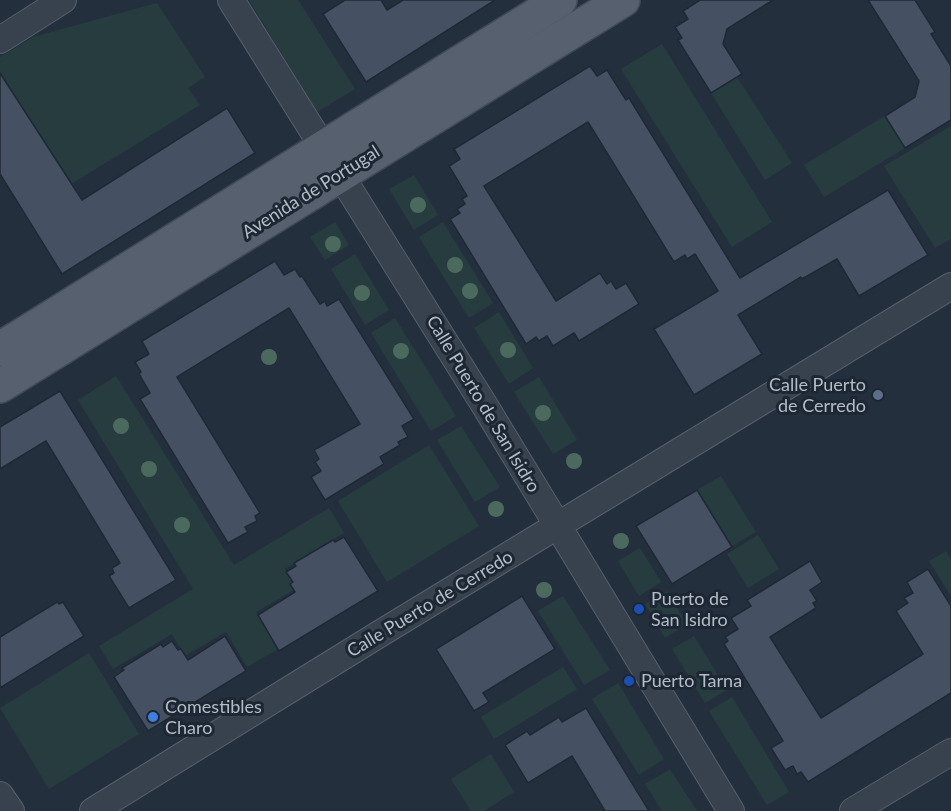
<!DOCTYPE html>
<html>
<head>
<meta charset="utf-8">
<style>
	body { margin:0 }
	canvas { display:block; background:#242f3e }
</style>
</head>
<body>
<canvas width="951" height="811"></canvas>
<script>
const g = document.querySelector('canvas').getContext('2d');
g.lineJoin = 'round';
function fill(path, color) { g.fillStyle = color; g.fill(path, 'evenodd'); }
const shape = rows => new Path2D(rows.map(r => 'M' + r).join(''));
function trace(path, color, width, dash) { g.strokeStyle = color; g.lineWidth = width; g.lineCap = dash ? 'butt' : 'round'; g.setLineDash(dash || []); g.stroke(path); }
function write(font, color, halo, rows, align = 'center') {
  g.font = font + ' Lato,sans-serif'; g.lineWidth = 6; g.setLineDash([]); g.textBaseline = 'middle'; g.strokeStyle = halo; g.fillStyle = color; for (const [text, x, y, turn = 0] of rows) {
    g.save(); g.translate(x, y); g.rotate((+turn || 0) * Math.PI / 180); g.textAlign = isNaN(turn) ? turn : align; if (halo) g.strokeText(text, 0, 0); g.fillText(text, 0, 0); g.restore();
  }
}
fill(shape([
	[249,0,298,0,355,89,317,112],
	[157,3,205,77,188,88,200,105,71,184,0,73,0,57,33,37],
	[662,44,772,222,732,247,621,69],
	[737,77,792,163,765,180,711,93],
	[885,116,905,148,824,197,804,165],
	[951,126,951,239,935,248,884,166],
	[414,175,438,215,414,230,389,189],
	[335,222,349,245,325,260,310,237],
	[443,222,493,303,469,318,419,237],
	[355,254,389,310,365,325,331,269],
	[499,312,533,368,509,384,474,328],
	[395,318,456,416,431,431,371,333],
	[116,376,234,565,329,508,344,533,285,569,297,588,256,612,278,649,247,667,226,632,185,656,172,634,113,669,99,646,193,589,78,400],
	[539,377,577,440,553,454,514,392],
	[461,426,500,487,475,502,437,440],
	[429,445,479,526,387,582,338,501],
	[721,476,756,532,732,546,697,490],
	[758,535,779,569,748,588,727,554],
	[640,548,661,582,639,596,618,561],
	[946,551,951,559,951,596,929,561],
	[667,591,687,624,665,638,645,604],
	[563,596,610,670,584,685,538,611],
	[694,636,727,690,705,703,672,649],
	[89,653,139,734,49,789,0,708],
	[563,667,577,689,494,739,481,717],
	[618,683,664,759,639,775,592,699],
	[732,697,789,792,767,805,709,711],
	[491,754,514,792,484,811,471,811,451,779],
	[670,769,697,811,662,811,645,784]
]), '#263c3f');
const building = shape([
	[345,0,381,0,387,10,403,0,495,0,366,82,323,14,345,0],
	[700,0,773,0,727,29,723,44,742,74,711,93,678,40,682,38,675,27,688,19,683,11,700,0],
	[868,0,915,0,935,32,931,34,951,66,951,120,905,148,885,116,915,97,919,81,868,0],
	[590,66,597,76,607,70,626,100,629,98,740,278,888,190,928,255,859,296,837,259,802,279,801,277,738,315,762,354,694,395,654,329,718,291,695,254,687,259,685,255,674,262,588,122,484,186,556,301,600,273,607,284,611,281,616,289,626,283,639,304,579,341,574,333,553,346,547,336,539,341,536,337,526,344,450,219,460,213,457,209,465,204,462,199,467,196,449,166,460,159,454,149,590,66],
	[0,73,82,200,227,108,255,153,62,274,0,174,0,73],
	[275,261,284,275,295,269,300,277,302,276,320,304,325,301,327,306,339,299,414,419,402,426,408,437,398,442,400,445,380,457,384,464,325,500,311,477,321,471,315,462,319,459,314,450,360,424,289,308,177,377,260,513,255,516,257,521,245,527,248,532,228,543,140,399,150,393,139,374,141,372,135,362,149,354,142,341,275,261],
	[60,391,176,580,129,608,109,576,114,573,112,568,120,563,46,441,0,469,0,427,60,391],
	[697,490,732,547,672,584,636,526,697,490],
	[344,537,378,591,279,651,258,615,295,592,290,584,293,582,286,572,296,566,294,563,333,540,335,542,344,537],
	[810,561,822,582,810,590,817,601,813,603,816,608,770,637,821,718,923,654,896,611,908,603,904,598,913,593,907,582,928,569,951,606,951,693,808,782,801,772,797,774,793,766,785,770,771,748,783,741,724,644,728,641,725,637,738,629,731,618,751,606,747,600,810,561],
	[522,596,555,649,483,693,489,702,474,711,436,649,522,596],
	[57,602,59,604,63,602,84,636,0,688,0,637,57,602],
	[225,636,246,671,148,731,114,677,124,670,122,668,161,644,163,647,172,641,178,650,181,649,188,660,225,636],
	[586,708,649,811,605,811,572,756,528,783,505,745,527,731,530,735,559,717,562,722,586,708]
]);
fill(building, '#455162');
trace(building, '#1f2835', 1.5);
const street = shape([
	[231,0,485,406,731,811],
	[0,40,63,0],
	[0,795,11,811],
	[93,811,381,633,951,286],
	[853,811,951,752]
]);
const primary = shape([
	[0,349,560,0],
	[0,386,623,0]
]);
trace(street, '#565f6c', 28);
trace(primary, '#414a57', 36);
trace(street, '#38414e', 26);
trace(primary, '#56606e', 33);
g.fillStyle = '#4b6a5d';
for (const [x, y] of [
	[418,205],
	[333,244],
	[455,265],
	[470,291],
	[362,293],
	[508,350],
	[401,351],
	[269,357],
	[543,413],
	[121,426],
	[574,461],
	[149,469],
	[496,509],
	[182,525],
	[621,541],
	[544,590]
]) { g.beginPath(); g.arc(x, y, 8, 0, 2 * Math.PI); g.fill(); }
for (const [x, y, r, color] of [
	[878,395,6,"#5c6f8a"],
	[639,609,6,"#1a4fb4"],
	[629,681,6,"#1a4fb4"],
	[153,717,6,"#3f7fe0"]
]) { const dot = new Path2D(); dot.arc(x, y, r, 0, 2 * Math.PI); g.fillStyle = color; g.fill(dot); trace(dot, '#1d2633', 2); }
write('18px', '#b4bcc9', '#1d2633', [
	["Avenida de Portugal",311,192,-32],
	["Calle Puerto de San Isidro",483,404,59],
	["Calle Puerto de Cerredo",430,604,-31]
]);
write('18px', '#b4bcc9', '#1d2633', [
	["Calle Puerto",866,385,"right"],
	["de Cerredo",866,406,"right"],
	["Puerto de",651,599],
	["San Isidro",651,620],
	["Puerto Tarna",641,681],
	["Comestibles",165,707],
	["Charo",165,728]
], 'left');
</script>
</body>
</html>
